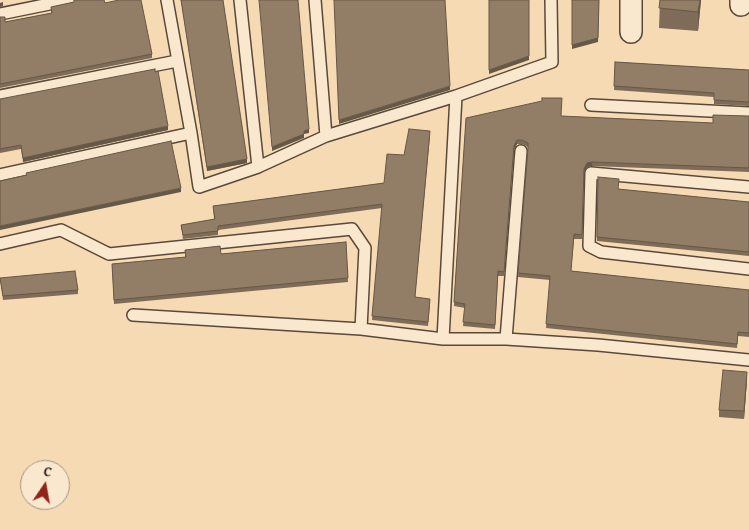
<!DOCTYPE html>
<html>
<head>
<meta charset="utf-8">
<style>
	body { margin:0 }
	#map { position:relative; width:749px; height:530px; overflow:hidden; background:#f6dab4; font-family:"Gentium Book Plus",serif }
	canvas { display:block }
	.north { position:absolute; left:20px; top:460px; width:50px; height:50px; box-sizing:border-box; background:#f9e7ce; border:1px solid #a49583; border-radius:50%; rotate:12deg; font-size:14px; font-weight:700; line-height:20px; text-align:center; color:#251912 }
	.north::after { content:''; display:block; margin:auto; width:18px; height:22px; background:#8f2418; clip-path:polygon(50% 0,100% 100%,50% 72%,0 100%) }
</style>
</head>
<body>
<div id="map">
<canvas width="749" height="530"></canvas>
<div class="north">С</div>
</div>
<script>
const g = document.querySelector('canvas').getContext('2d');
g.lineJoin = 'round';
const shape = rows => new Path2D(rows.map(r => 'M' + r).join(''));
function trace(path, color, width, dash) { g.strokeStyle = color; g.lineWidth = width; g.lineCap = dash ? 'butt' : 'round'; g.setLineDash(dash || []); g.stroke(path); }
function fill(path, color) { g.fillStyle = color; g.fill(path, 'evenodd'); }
const lane = shape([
	[167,0,191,133],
	[240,0,258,167],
	[315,0,326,136],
	[0,14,69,0],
	[0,96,177,61],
	[591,105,749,113],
	[0,175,191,133,199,187,258,167,326,136,456,96,552,62,551,0],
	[749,187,591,173,589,246,601,252,749,269],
	[0,244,61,230,109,254,352,229,365,248,361,329],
	[133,315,361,329,443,339,506,339,598,345,749,360],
	[443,339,456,96],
	[506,339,521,151]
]);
const street = shape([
	[631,0,631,32],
	[741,5,741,0]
]);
trace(lane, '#59493a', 14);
trace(street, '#59493a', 24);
trace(lane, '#f9e7ce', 11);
trace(street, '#f9e7ce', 21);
fill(shape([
	[181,0,223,0,247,163,207,171],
	[660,0,701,0,698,31,659,28],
	[74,2,105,3,152,54,152,58,0,88,0,17,5,22,51,13,51,7],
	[615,62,749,70,749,106,714,104,714,97,614,90],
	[0,99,168,130,23,162,21,149,0,153],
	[561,116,713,123,749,116,749,172,592,166,587,167,584,173,582,239,574,239,571,271,749,290,749,337,738,336,737,348,546,328,550,280,518,277,528,151,528,147,522,144,517,144,514,150,504,276,498,276,495,329,463,326,465,308,454,306,454,302,466,118],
	[430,135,415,297,430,303,428,326,372,320,382,208,218,230,218,235,183,239,181,225,214,219,213,206,384,183,404,155],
	[598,177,618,189,749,202,749,256,597,241],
	[346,242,348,282,114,304,112,264,185,257,185,250,221,254],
	[0,278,78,290,78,294,3,300],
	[747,380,744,419,719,417,719,410]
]), '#7e6c58');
fill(shape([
	[599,0,598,42,572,49,572,45],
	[700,0,701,0,698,31,698,12],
	[3,2,3,6,0,7,0,3],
	[529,56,529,60,489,74,489,70],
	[450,86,450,90,339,124,339,120],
	[168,126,168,130,23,162,23,158],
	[309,129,309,133,304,134,304,138,272,151,272,147,304,131],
	[517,140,517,144,514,150,504,276,514,146],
	[247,159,247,163,207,171,207,167],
	[592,162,592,166,587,167,584,173,582,239,584,169,587,163],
	[181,188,181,192,0,230,0,226],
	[747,372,747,380,744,419,744,411]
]), '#665847');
const building = shape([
	[74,0,104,0,105,3,119,0,141,0,152,54,0,84,0,17,5,17,5,22,52,13,51,7,74,2,74,0],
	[181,0,223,0,247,159,207,167,181,0],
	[259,0,298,0,309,129,304,131,304,134,272,147,259,0],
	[334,0,445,0,450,86,339,120,334,0],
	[489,0,529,0,529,56,489,70,489,0],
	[572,0,599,0,598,38,572,45,572,0],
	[660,0,700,0,698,12,659,8,660,0],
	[615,62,749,70,749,102,714,100,714,93,614,86,615,62],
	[155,69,155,72,158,71,168,126,23,158,21,145,0,149,0,99,155,69],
	[542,98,562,98,561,116,713,123,713,115,749,116,749,168,592,162,587,163,584,169,582,235,574,234,571,271,749,290,749,333,738,332,737,344,546,324,550,276,518,273,528,148,528,143,522,140,517,140,514,146,504,272,498,271,495,325,463,322,465,304,454,302,466,118,542,101,542,98],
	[409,129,430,131,415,297,430,299,428,322,372,316,382,204,218,226,218,231,183,235,181,225,215,219,213,206,384,183,387,154,404,155,409,129],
	[171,141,181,188,0,226,0,181,27,175,26,173,171,141],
	[598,177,619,179,618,189,749,202,749,252,597,237,598,177],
	[346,242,348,278,114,300,112,264,186,257,185,250,220,246,221,254,346,242],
	[75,271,78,290,3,296,0,278,75,271],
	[723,370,747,372,744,411,719,410,723,370]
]);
fill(building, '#927d66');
trace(building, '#665847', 1);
</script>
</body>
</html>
